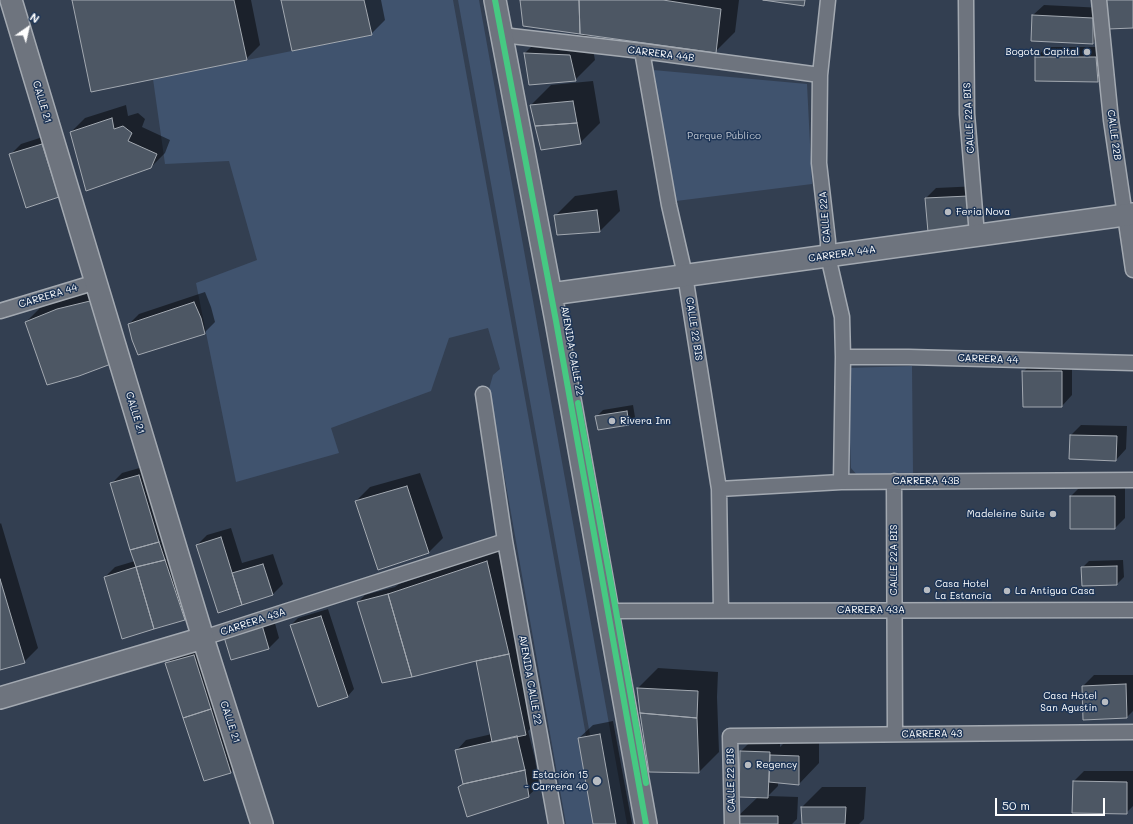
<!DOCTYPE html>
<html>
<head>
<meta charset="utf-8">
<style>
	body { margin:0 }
	#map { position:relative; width:1133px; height:824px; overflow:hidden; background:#333f51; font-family:Mali,sans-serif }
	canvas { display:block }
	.north { position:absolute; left:8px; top:8px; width:40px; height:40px; -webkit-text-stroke:3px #1d3557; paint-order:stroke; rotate:34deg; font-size:11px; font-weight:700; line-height:16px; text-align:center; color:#fff }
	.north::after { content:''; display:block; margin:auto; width:14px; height:18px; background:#fff; clip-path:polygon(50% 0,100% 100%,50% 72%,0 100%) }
	.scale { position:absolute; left:995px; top:798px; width:110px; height:18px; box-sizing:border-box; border:2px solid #fff; border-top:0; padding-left:5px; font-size:12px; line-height:14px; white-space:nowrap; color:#fff; -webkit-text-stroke:3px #1d3557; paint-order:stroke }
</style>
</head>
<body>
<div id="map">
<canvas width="1133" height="824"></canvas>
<div class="north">N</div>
<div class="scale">50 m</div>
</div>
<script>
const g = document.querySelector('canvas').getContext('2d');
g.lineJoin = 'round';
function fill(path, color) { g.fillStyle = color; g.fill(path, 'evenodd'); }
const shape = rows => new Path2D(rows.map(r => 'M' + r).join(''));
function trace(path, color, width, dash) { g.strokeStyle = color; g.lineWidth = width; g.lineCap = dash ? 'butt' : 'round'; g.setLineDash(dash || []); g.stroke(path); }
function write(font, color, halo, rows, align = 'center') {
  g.font = font + ' Mali,sans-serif'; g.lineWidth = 3; g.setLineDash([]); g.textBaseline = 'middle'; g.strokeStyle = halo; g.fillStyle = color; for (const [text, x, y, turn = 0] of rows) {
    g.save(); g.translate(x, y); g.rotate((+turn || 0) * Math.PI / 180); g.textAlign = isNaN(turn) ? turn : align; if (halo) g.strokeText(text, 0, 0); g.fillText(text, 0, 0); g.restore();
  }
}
fill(shape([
	[364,0,453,0,602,824,566,824,489,389,493,375,500,369,488,328,449,338,431,391,331,428,339,453,236,482,196,283,257,260,229,161,165,164,153,79,371,35],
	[458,0,479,0,627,824,606,824],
	[653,70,807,84,812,184,676,201],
	[912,366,913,474,857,475,851,468,847,368]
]), '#40536e');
fill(shape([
	[73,0,251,0,260,45,246,59],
	[282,0,381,0,385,20,371,34],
	[521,0,739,0,735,32,715,52,590,34,595,60,575,80,525,53,545,33,583,35,583,33],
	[1044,5,1103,8,1104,33,1093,43,1032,40,1033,15],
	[1047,47,1106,47,1108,70,1098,81,1036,57],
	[593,81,600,123,580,143,531,105,551,85],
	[126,105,128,116,138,113,145,119,142,127,170,140,165,153,151,167,71,132,85,118],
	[52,134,69,186,58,197,11,154,21,144],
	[979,186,982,215,926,198,936,188],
	[617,190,620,211,600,231,558,234,555,216,575,196],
	[104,288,124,349,26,322,40,308,72,295],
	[205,292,211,307,215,322,204,333,129,324,139,314],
	[1034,361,1072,361,1072,395,1062,406,1023,372],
	[633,405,635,417,628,424,596,417,603,410],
	[1081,425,1127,426,1126,449,1116,460,1070,458,1071,435],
	[150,465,194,609,184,619,105,577,115,567,135,561,111,484,122,473],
	[420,473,443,538,429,552,379,568,356,501,370,487],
	[1081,486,1125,486,1125,518,1115,528,1071,496],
	[1,523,38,648,24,662,0,669,0,524],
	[231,528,242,563,273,554,283,584,273,594,218,612,197,545,207,535],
	[498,551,519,643,536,724,528,731,535,759,539,786,528,796,459,787,464,782,456,751,466,740,492,734,476,660,358,602,365,595,395,587,399,584],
	[1123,560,1124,577,1117,584,1082,568,1089,561],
	[328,609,354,689,348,696,291,625,298,618],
	[273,616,279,638,269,648,236,626],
	[204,645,241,761,231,772,167,664,177,653],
	[658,668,718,672,717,697,719,752,699,772,638,688],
	[1094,675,1133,675,1133,711,1127,717,1084,719,1083,686],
	[613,721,632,824,594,824,579,738,593,725],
	[792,735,819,736,819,763,799,784,778,782,778,786,768,796,798,797,797,819,792,824,738,824,738,816,758,797,741,751,751,741,780,741,780,747],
	[1084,771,1133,771,1133,806,1126,813,1074,781],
	[822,787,866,787,864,819,859,824,803,824,802,807]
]), '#0007');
const building = shape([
	[72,0,234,0,247,60,91,92,72,0],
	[281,0,364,0,372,35,292,51,281,0],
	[520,0,579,0,580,34,523,26,520,0],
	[579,0,663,0,721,9,716,53,580,34,579,0],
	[763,0,805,0,804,6,763,0],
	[1105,0,1133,0,1133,28,1108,29,1105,0],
	[1032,15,1093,18,1093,44,1031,41,1032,15],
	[524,53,570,55,576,81,529,85,524,53],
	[1035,57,1096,57,1098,82,1035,81,1035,57],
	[573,101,577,123,535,126,530,105,573,101],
	[112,118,114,129,123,126,132,133,128,141,157,154,151,168,86,191,70,132,112,118],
	[577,123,581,144,541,150,535,126,577,123],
	[42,144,59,197,26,208,9,154,42,144],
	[969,196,972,226,928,232,925,198,969,196],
	[597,210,600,232,557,235,554,215,597,210],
	[90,301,111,364,79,376,47,385,25,322,57,309,90,301],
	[194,302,201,318,205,334,138,355,132,340,128,324,194,302],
	[1022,371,1062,371,1062,407,1023,407,1022,371],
	[627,411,629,425,598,430,595,416,627,411],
	[1070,435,1117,436,1116,461,1069,459,1070,435],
	[139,475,159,542,130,550,110,483,139,475],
	[407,486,429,553,378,570,355,501,407,486],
	[1070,496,1115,496,1115,529,1070,529,1070,496],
	[221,537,242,605,218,613,196,545,221,537],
	[159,542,165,560,136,567,130,550,159,542],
	[165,560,185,620,154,629,136,567,165,560],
	[487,561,509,654,476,661,412,677,388,594,487,561],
	[263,564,273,595,242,605,232,573,263,564],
	[1117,566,1117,585,1082,586,1081,567,1117,566],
	[136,567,154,629,122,639,104,577,136,567],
	[0,579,25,663,0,670,0,579],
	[388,594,412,677,382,683,357,602,388,594],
	[321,616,348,697,318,707,290,625,321,616],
	[262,625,269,649,231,660,224,637,262,625],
	[509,654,526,735,492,742,476,661,509,654],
	[194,655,211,709,183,718,165,663,194,655],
	[1126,684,1127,718,1083,720,1082,686,1126,684],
	[637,688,698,691,697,718,640,713,637,688],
	[211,709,231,773,204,781,183,718,211,709],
	[640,713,697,718,699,773,649,772,640,713],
	[600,734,616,824,593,824,578,738,600,734],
	[517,736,525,770,463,784,455,750,517,736],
	[740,751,770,752,768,798,739,797,740,751],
	[770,755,799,756,799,785,769,782,770,755],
	[525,770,529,797,467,817,458,787,463,784,525,770],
	[1073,781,1127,782,1127,814,1072,813,1073,781],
	[801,807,846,807,845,824,802,824,801,807],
	[737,816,778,816,778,824,737,824,737,816]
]);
fill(building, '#4d5764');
trace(building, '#a3a9b1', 1);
const street = shape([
	[828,0,820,75,819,163,828,241,828,256,842,317,843,357,841,482],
	[966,0,967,114,977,235],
	[1099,0,1111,120,1133,270],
	[502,35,642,51,820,75],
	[642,51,669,205,685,275,719,489,721,611],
	[0,311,96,282],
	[843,357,909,357,1133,363],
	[483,394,505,541,556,824],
	[894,481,895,734],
	[719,489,841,482,1133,480],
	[609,611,1133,610],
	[203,638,505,541],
	[732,824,730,736,1133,732]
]);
const secondary = shape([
	[11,0,203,638,262,824],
	[495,0,556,321,646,824],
	[551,294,1133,214],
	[0,698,203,638]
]);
trace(street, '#a3a9b1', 17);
trace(secondary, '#a3a9b1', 24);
trace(street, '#6e747e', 14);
trace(secondary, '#6e747e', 21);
trace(shape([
	[495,0,556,321,646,824],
	[578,403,616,611,646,783]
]), '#46c982', 6);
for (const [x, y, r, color] of [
	[1087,52,4,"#b8bcc2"],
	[948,212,4,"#b8bcc2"],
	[612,421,4,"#b8bcc2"],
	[1053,514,4,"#b8bcc2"],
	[927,590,4,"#b8bcc2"],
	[1007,591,4,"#b8bcc2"],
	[1105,702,4,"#b8bcc2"],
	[748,765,4,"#b8bcc2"],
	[597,781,5,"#b8bcc2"]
]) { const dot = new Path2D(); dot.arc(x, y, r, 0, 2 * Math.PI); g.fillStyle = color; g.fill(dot); trace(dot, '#1d3557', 1.5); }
write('10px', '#fff', '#1d3557', [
	["Bogota Capital",1079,52,"right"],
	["Feria Nova",956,212],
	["Rivera Inn",620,421],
	["Madeleine Suite",1045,514,"right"],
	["Casa Hotel",935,584],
	["La Estancia",935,596],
	["La Antigua Casa",1015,591],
	["Casa Hotel",1097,696,"right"],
	["San Agustin",1097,708,"right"],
	["Regency",756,765],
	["Estación 15",588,775,"right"],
	["- Carrera 40",588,787,"right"]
], 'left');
write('10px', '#fff', '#1d3557', [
	["CARRERA 44B",661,54,7],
	["CALLE 21",42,102,73],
	["CALLE 22A BIS",969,118,-93],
	["CALLE 22B",1114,135,82],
	["CALLE 22A",825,217,-95],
	["CARRERA 44A",842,254,-8],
	["CARRERA 44",48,296,-17],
	["CALLE 22 BIS",694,329,81],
	["AVENIDA CALLE 22",572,351,80],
	["CARRERA 44",988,359,2],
	["CALLE 21",135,413,73],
	["CARRERA 43B",926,481],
	["CALLE 22A BIS",894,560,-90],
	["CARRERA 43A",871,610],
	["CARRERA 43A",253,622,-18],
	["AVENIDA CALLE 22",530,680,80],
	["CALLE 21",230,722,72],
	["CARRERA 43",932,734,-1],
	["CALLE 22 BIS",731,780,-91]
]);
write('10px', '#bdc4ce', '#1d3557', [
	["Parque Público",724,136]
]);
</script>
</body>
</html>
